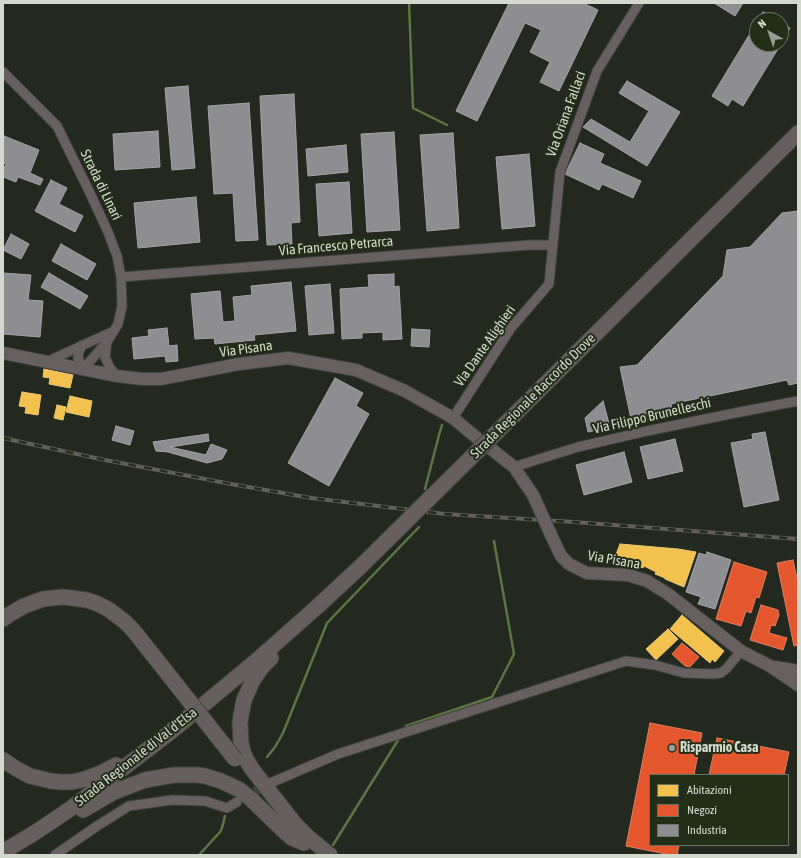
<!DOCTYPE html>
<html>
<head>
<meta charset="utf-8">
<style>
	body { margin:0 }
	#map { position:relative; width:801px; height:858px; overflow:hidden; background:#23291e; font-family:"Asap Condensed",sans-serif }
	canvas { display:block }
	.frame { position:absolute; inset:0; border:4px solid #d3dacd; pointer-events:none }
	.legend { position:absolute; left:649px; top:774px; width:140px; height:72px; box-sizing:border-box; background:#232e19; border:1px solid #697361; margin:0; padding:5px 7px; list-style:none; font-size:12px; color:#d3dacd }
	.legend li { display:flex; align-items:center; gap:8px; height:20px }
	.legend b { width:20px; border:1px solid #697361 }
	.north { position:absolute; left:749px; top:12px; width:40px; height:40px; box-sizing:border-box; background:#232e19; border:1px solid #697361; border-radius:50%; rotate:320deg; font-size:11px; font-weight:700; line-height:16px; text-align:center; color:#d3dacd }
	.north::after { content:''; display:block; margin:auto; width:14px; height:18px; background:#959c90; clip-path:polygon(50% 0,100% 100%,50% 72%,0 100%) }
</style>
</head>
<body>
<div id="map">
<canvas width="801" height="858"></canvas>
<div class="frame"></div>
<ul class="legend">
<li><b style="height:11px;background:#f2c14e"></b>Abitazioni</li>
<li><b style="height:11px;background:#e4572e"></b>Negozi</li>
<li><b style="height:11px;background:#8d8d92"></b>Industria</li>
</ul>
<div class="north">N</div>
</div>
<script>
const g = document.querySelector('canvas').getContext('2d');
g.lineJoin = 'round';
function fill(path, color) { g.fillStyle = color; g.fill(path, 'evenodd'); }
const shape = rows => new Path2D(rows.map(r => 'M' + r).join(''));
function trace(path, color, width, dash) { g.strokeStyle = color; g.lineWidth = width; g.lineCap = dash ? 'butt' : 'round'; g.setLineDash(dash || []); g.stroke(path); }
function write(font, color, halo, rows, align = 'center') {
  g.font = font + ' "Asap Condensed",sans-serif'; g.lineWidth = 4; g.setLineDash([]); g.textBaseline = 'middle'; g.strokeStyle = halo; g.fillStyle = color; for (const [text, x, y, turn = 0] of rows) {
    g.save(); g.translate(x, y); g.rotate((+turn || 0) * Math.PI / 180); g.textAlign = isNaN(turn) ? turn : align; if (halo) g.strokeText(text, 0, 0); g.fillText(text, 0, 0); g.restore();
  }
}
const homes = shape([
	[44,369,73,375,70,388,49,384,50,378,43,377,44,369],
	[22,392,41,395,38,415,25,413,26,407,19,406,22,392],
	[70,396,92,401,89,417,66,412,70,396],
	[57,405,66,407,63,420,54,418,57,405],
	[620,544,678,549,696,552,684,587,665,579,665,578,655,574,656,572,644,566,643,568,615,557,620,544],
	[682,615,724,651,715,662,712,659,710,663,670,629,682,615],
	[668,629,678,639,656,660,646,649,668,629]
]);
fill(homes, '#f2c14e');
trace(homes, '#e9c874', 1);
const shops = shape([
	[793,560,798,583,798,645,794,646,777,563,793,560],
	[734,562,767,572,759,598,756,597,751,613,746,611,741,626,716,619,734,562],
	[761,605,778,610,779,615,775,626,771,625,769,633,787,638,783,650,750,640,761,605],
	[682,643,699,657,690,667,685,666,672,654,682,643],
	[650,723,702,733,694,775,650,775,650,845,679,845,677,855,671,855,626,846,650,723],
	[717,738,789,752,784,775,709,775,717,738]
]);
fill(shops, '#e4572e');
trace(shops, '#df7e5e', 1);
const industry = shape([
	[509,3,583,3,598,10,559,91,540,82,550,62,530,52,541,30,525,23,477,121,456,111,509,3],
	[714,3,743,3,735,16,714,3],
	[763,12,776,20,758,20,763,12],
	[757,22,757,44,781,44,743,106,732,99,728,106,712,96,757,22],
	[781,23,790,28,781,44,781,23],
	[627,81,680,112,647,166,583,127,591,119,630,142,649,111,619,93,627,81],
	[188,86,195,168,172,170,165,88,188,86],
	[294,94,300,222,291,223,292,244,267,245,260,96,294,94],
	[249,103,258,240,236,241,233,193,214,194,208,106,249,103],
	[158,131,160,167,115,170,113,134,158,131],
	[394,132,400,230,367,232,361,134,394,132],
	[453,133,459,228,427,231,420,135,453,133],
	[4,136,39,150,30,173,43,179,40,185,18,177,16,182,3,177,3,171,6,164,3,163,4,136],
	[580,143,604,154,600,163,641,181,633,198,602,184,599,190,565,174,580,143],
	[346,145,348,172,308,176,306,149,346,145],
	[529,154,535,226,502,229,496,157,529,154],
	[51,180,67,188,59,204,83,216,75,232,35,211,51,180],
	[349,182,352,233,319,236,316,184,349,182],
	[196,197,200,242,138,248,134,203,196,197],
	[798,211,798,383,789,385,787,380,671,404,673,416,632,424,620,367,637,365,723,276,727,250,750,247,782,213,798,211],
	[11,234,29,244,21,259,3,250,11,234],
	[61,244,96,264,87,280,52,261,61,244],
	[3,273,31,275,28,300,43,301,40,337,3,334,3,273],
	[49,273,88,296,80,309,41,287,49,273],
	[394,274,394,287,399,286,402,339,383,340,383,332,362,333,362,338,342,339,340,289,369,287,368,275,394,274],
	[291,282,296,331,254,335,255,340,215,344,214,338,195,339,191,294,220,291,223,322,235,321,233,297,252,295,251,286,291,282],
	[330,284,334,333,309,335,305,286,330,284],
	[167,328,169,346,177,345,178,361,166,362,165,356,134,359,132,338,149,336,148,330,167,328],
	[412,329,430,330,429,347,411,346,412,329],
	[335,378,363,393,356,406,369,414,329,486,288,463,335,378],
	[603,401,610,427,588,432,585,418,603,401],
	[116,426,134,431,130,445,112,440,116,426],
	[765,432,779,500,744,507,731,443,753,439,752,434,765,432],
	[208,434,209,441,170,447,206,455,211,444,227,450,222,459,207,463,168,452,156,451,153,442,208,434],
	[675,439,683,471,648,479,640,447,675,439],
	[624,452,632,482,584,495,576,465,624,452],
	[707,552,731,560,715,609,698,604,701,597,686,592,699,553,706,555,707,552]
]);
fill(industry, '#8d8d92');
trace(industry, '#a2a4a4', 1);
trace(shape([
	[409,3,413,108,447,125],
	[425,489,439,435,442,425],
	[404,729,406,726,492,697,514,654,494,541],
	[267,757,275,747,283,733,327,623,419,527],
	[333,845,400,737],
	[199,855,220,832,222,828,225,816]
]), '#5b7642', 2.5);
trace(shape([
	[243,798,268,784]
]), '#3d4438', 9, [9, 4.5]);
const minor = shape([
	[3,72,57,126,89,191,108,232,117,256,121,277,122,306,118,324,107,342,83,369,78,358,79,352,82,345],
	[121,277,529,245,553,245],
	[107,342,105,357,110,368,117,376],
	[46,362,114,331],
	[453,418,511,328,549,284,560,172,597,71,639,3],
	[514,467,536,460,578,447,647,431,740,412,798,401],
	[268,784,338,754,626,661,655,665,684,673,714,674,721,673,727,668,741,651],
	[55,855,97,826,129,806,172,800,205,801,227,808,237,802]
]);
const tertiary = shape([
	[3,353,117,376,142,379,161,379,239,364,288,358,356,370,405,391,453,418,477,438],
	[490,448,514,467,533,495],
	[552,537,561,556,569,564,587,573,628,575,647,581,668,594,741,651,770,666,798,685],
	[775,667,798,671]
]);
const primary = shape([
	[507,422,798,133],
	[3,619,10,614,24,606,43,599,63,597,87,600,98,604,108,609,124,621,133,630,164,669],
	[271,658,262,667,253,680,244,700,241,715,240,723,241,743,243,752,247,761,252,769,295,824,308,837,330,855],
	[3,760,15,768,30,776,51,781,61,782,72,782,85,779,101,773,116,765],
	[83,810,114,792,145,780,174,775,198,775,205,776,221,781,240,790,251,799,285,832,292,838,304,843],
	[3,852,39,830,70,809,173,730,256,661,318,606,360,567]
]);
trace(minor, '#3f443b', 11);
trace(tertiary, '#3f443b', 14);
trace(primary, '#3f443b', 17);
trace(minor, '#675f60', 9);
trace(tertiary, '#675f60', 12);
trace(primary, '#665f5e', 15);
const rail = shape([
	[3,438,100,459,231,484,311,498,445,514,574,522,798,539]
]);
trace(rail, '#615f5c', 4);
trace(rail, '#232e19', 2.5, [8]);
const tertiaryBridge = shape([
	[533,495,552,537]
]);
const primaryBridge = shape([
	[360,567,507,422],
	[164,669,235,759]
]);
trace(tertiaryBridge, '#3f443b', 14, []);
trace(primaryBridge, '#3f443b', 17, []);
trace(tertiaryBridge, '#675f60', 12);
trace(primaryBridge, '#665f5e', 15);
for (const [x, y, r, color] of [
	[672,748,4,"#959c90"]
]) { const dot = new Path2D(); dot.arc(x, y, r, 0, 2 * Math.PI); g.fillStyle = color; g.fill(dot); trace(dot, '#232e19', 1.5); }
write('14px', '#d3dacd', '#232e19', [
	["Via Oriana Fallaci",566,114,-70],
	["Strada di Linari",101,185,64],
	["Via Francesco Petrarca",336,246,-5],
	["Via Dante Alighieri",485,346,-55],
	["Via Pisana",246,349,-8],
	["Strada Regionale Raccordo Drove",533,396,-45],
	["Via Filippo Brunelleschi",652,416,-13],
	["Via Pisana",614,560,10],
	["Strada Regionale di Val d'Elsa",136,757,-38]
]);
write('bold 14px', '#d3dacd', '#232e19', [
	["Risparmio Casa",680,748]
], 'left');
</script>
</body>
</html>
